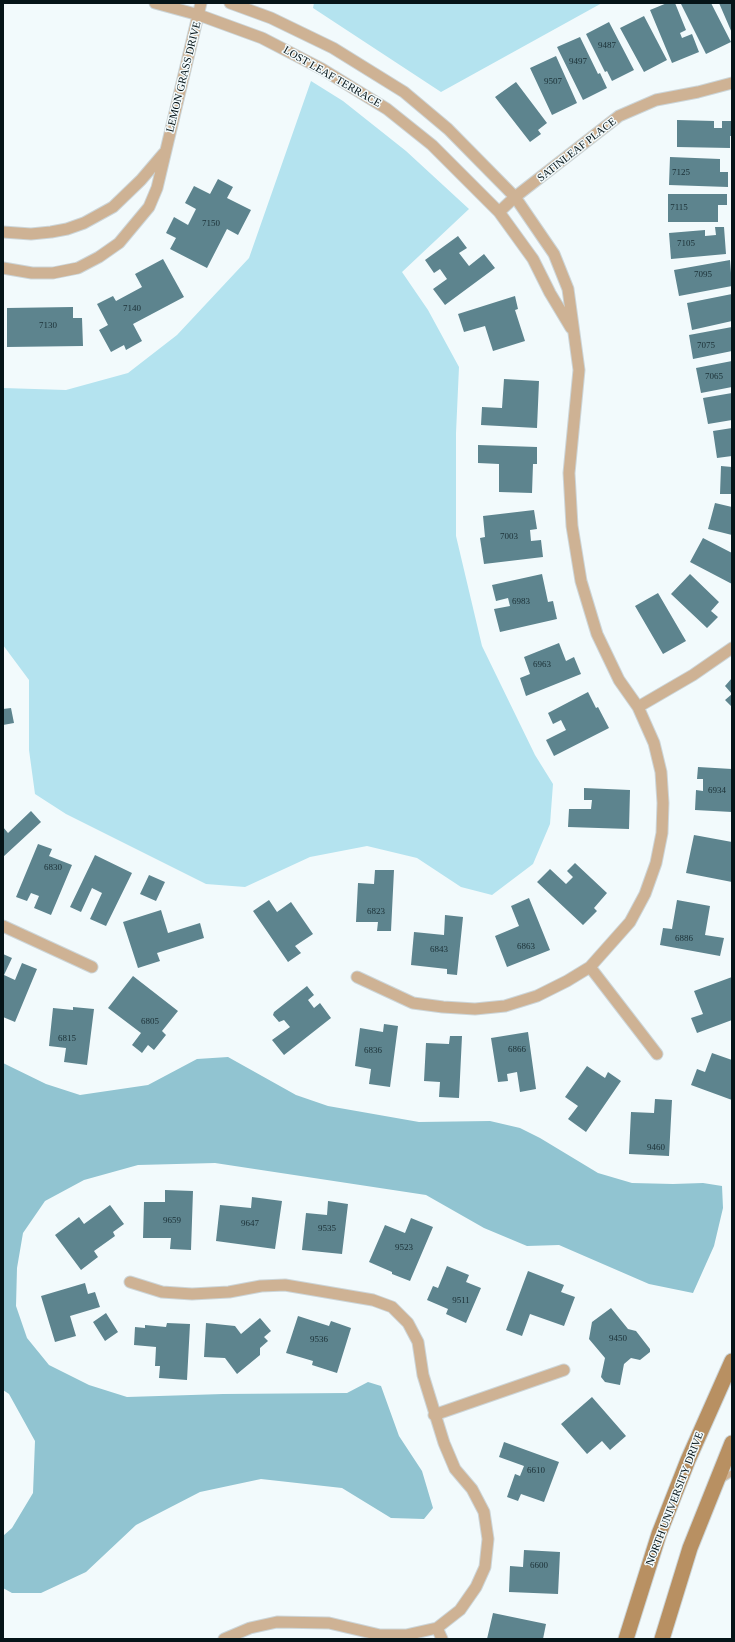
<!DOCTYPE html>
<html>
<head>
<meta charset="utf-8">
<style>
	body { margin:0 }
	#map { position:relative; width:735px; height:1642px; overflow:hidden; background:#f2fafc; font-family:"Times New Roman",serif }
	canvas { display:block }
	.frame { position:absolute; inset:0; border:4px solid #051418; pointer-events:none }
</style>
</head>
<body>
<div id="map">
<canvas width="735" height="1642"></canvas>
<div class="frame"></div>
</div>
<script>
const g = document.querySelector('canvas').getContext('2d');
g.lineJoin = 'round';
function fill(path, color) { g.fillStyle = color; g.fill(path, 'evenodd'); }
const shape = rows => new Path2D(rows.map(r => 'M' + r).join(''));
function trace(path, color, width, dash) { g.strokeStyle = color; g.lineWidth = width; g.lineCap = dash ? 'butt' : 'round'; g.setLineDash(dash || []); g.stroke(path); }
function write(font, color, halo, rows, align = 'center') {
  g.font = font + ' "Times New Roman",serif'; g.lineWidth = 3; g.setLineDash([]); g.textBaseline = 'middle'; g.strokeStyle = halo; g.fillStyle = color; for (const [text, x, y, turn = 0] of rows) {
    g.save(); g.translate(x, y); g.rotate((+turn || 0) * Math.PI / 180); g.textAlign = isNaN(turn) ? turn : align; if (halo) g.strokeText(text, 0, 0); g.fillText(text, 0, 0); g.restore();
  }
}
fill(shape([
	[314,3,602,3,441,92,313,8],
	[311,81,343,101,406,151,469,209,402,272,428,310,459,367,456,433,456,536,482,646,535,755,553,784,550,824,533,864,492,895,461,887,417,858,367,846,310,857,245,887,206,884,66,814,35,794,29,750,29,680,3,645,3,388,66,390,128,373,177,335,249,258]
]), '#b4e3ef');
fill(shape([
	[228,1057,296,1095,328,1106,419,1122,490,1121,520,1128,540,1138,598,1173,632,1183,673,1184,703,1183,722,1186,723,1208,714,1246,693,1293,649,1284,559,1245,527,1246,484,1228,426,1195,215,1163,138,1165,84,1180,45,1201,23,1233,17,1268,16,1306,27,1338,49,1365,89,1385,127,1397,223,1394,347,1393,368,1382,381,1386,399,1436,422,1471,433,1508,424,1519,391,1518,342,1488,261,1479,200,1492,136,1525,86,1572,41,1593,12,1593,3,1588,3,1536,12,1528,33,1493,35,1441,9,1394,3,1390,3,1063,46,1084,80,1095,148,1085,197,1059]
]), '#91c4d1');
fill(shape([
	[667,3,675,3,686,30,680,33,682,38,692,34,699,52,672,63,650,10],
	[682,3,711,3,731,42,706,54,681,4],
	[719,3,732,3,732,33],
	[644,16,667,60,644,72,620,28],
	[609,22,634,70,612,81,607,71,605,72,586,34],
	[580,37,598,74,600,73,607,88,583,100,557,47],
	[556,56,577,103,552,115,530,68],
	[516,82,547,123,538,130,541,134,530,142,495,97],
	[677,120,714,121,714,128,722,128,722,121,732,121,732,136,730,136,730,148,677,147],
	[670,157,720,159,720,172,728,172,728,187,669,185],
	[218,179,233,187,227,198,251,210,238,235,227,229,207,268,170,249,176,238,166,233,174,217,188,225,196,209,185,203,194,186,210,194],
	[668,194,727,194,727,205,718,205,718,222,668,222],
	[715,227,724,227,726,254,671,259,669,233,705,230,705,236,716,235],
	[458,236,467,248,459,253,469,266,484,254,495,268,445,305,433,289,447,279,440,269,434,273,425,260],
	[163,259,184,297,133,324,142,341,126,350,124,345,111,352,99,330,108,325,97,304,113,296,116,301,142,287,135,274],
	[730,260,732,286,679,296,674,270],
	[732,294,732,321,692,330,687,303],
	[515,296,518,309,515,310,525,341,493,351,485,326,464,332,458,314],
	[73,307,73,318,82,318,83,346,7,347,7,308],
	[732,327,732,351,693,359,689,335],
	[732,361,732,387,701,393,696,368],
	[504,379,539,381,537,428,481,425,482,407,502,408],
	[732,393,732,420,708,424,703,398],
	[732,428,732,456,717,458,713,431],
	[478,445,537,447,537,464,533,464,532,493,499,492,499,464,478,463],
	[721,466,732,467,732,494,720,494],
	[715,503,732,507,732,535,708,529],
	[534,510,537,529,530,530,531,541,541,540,543,557,484,564,480,538,485,537,483,516],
	[703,538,732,553,732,584,690,562],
	[542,574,548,602,553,601,557,619,500,632,494,609,510,606,508,598,496,601,492,585],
	[690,574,719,602,711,611,718,617,707,628,671,594],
	[658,593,686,641,663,654,635,606],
	[559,643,566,661,574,657,581,674,526,696,520,678,530,674,524,657],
	[732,678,732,707,725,700,732,694,725,686],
	[588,692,596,708,598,707,609,728,554,756,546,740,566,730,561,720,553,724,548,713],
	[11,708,14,723,3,725,3,709],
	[698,767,732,769,732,812,695,810,696,790,703,791,703,779,697,779],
	[584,788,630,790,629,829,568,827,569,809,591,809,592,800,584,800],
	[31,811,41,822,3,857,3,827,8,833],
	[694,835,732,842,732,882,686,873],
	[38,844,52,849,49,856,72,865,51,915,34,908,39,896,31,893,27,901,16,897],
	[95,855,132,873,106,926,90,919,102,893,92,888,81,912,70,907],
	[575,863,607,893,594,908,597,911,583,925,537,882,550,869,566,884,573,877,567,871],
	[375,870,394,870,391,931,377,931,378,922,356,922,358,883,374,884],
	[149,875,165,882,156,901,140,894],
	[529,898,550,950,507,967,495,936,519,926,511,906],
	[269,900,277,912,291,902,313,934,295,946,301,953,288,962,253,911],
	[677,900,710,906,705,935,724,938,720,956,660,945,663,928,672,929],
	[161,910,168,933,200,923,204,938,157,953,160,961,138,968,123,922],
	[445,915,463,917,457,975,447,974,447,969,411,965,414,932,444,935],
	[3,954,12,958,4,975,15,980,22,963,37,969,15,1022,3,1017],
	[133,976,178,1011,162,1031,166,1035,154,1050,148,1045,142,1053,132,1045,141,1033,108,1008],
	[732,977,732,1020,697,1033,691,1018,703,1014,694,991],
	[307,986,314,995,308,1000,314,1008,320,1003,331,1018,284,1055,272,1040,290,1027,284,1020,279,1022,273,1015,274,1012],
	[73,1007,94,1009,87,1065,64,1062,66,1048,49,1046,53,1008,73,1010],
	[384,1024,398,1026,390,1087,369,1084,371,1069,355,1066,360,1028,383,1032],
	[528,1032,536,1089,520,1092,517,1072,507,1074,508,1081,498,1082,491,1038],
	[450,1036,462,1036,459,1098,439,1097,440,1082,424,1081,426,1043,449,1044],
	[712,1053,732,1060,732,1100,691,1085,697,1069,705,1072],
	[587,1066,605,1078,608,1072,621,1081,586,1132,568,1119,578,1106,565,1097],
	[655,1099,672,1100,669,1156,629,1154,631,1112,654,1113],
	[165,1190,193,1191,191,1250,170,1249,171,1238,143,1238,144,1202,165,1202],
	[252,1197,282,1201,275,1249,216,1241,220,1205,251,1208],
	[328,1201,348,1204,342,1254,302,1250,306,1213,327,1215],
	[110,1205,124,1224,113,1232,115,1236,94,1251,98,1257,81,1270,55,1235,79,1217,84,1224],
	[411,1218,433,1227,410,1281,392,1274,392,1272,369,1262,385,1225,405,1233],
	[447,1266,469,1275,466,1282,481,1288,466,1323,446,1314,448,1309,427,1300,433,1286,438,1288],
	[528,1271,564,1285,561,1292,575,1297,564,1326,530,1314,522,1336,506,1330],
	[85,1283,88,1294,95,1292,100,1307,70,1316,76,1336,55,1342,41,1296],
	[611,1308,628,1329,636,1331,650,1349,650,1352,640,1360,631,1358,624,1364,620,1385,605,1382,601,1377,605,1358,589,1339,592,1322],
	[106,1313,118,1332,105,1341,93,1322],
	[298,1316,329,1326,331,1321,351,1328,337,1373,312,1365,313,1361,286,1353],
	[260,1318,271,1331,264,1337,268,1341,260,1348,260,1355,237,1374,225,1358,204,1357,206,1323,235,1326,241,1334],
	[167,1323,190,1324,187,1380,159,1378,160,1366,155,1366,156,1347,134,1345,135,1327,145,1328,145,1325,166,1327],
	[592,1397,626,1436,610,1450,602,1441,587,1454,561,1424],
	[504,1442,559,1462,544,1502,521,1494,518,1501,507,1497,515,1474,520,1476,524,1466,499,1457],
	[524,1550,560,1552,558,1594,509,1592,510,1566,523,1567],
	[493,1613,546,1624,543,1639,487,1639]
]), '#5d848e');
const service = shape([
	[721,1480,732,1473]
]);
const minor = shape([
	[155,3,199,15,262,38,322,69,387,109,432,145,499,212,533,259,550,293,571,328],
	[230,3,271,18,333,48,404,92,448,129,515,197,554,254,568,289,579,370,569,473,572,526,581,581,597,634,619,680,638,707,654,743,661,772,663,803,662,833,656,863,645,894,630,922,590,967,567,981,537,996,505,1006,475,1009,443,1007,413,1003,357,977],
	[499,212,515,197,619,116,656,100,698,92,732,83],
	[3,232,31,234,51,232,67,229,84,223,113,207,141,180,164,153],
	[3,268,32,273,53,273,78,268,99,257,119,243,149,207,157,188,201,3],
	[638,707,693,675,732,648],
	[3,926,92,967],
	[590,967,657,1054],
	[130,1282,162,1292,192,1294,229,1292,261,1286,285,1285,373,1300,392,1307,408,1323,418,1342,423,1375,444,1443,455,1469,472,1489,484,1512,488,1539,485,1567,476,1587,460,1610,437,1628,406,1635,380,1635,329,1623,277,1622,250,1628,224,1639],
	[434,1415,564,1370],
	[437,1628,442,1639]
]);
const secondary = shape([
	[626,1639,659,1534,688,1460,732,1361],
	[662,1639,690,1548,732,1443]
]);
trace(service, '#ccd5d8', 8);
trace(minor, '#ccd5d8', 13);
trace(secondary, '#ccd5d8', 17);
trace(service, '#ceb294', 5.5);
trace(minor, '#ceb294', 11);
trace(secondary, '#b89062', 15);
write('9px', '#1b3036', null, [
	["9487",607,46],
	["9497",578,62],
	["9507",553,82],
	["7125",681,173],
	["7115",679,208],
	["7150",211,224],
	["7105",686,244],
	["7095",703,275],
	["7140",132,309],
	["7130",48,326],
	["7075",706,346],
	["7065",714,377],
	["7003",509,537],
	["6983",521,602],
	["6963",542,665],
	["6934",717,791],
	["6830",53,868],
	["6823",376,912],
	["6886",684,939],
	["6863",526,947],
	["6843",439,950],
	["6805",150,1022],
	["6815",67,1039],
	["6866",517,1050],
	["6836",373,1051],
	["9460",656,1148],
	["9659",172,1221],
	["9647",250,1224],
	["9535",327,1229],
	["9523",404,1248],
	["9511",461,1301],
	["9450",618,1339],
	["9536",319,1340],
	["6610",536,1471],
	["6600",539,1566]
]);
write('11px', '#051418', '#f2fafc', [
	["LEMON GRASS DRIVE",184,77,-76],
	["LOST LEAF TERRACE",332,77,30],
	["SATINLEAF PLACE",577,150,-38],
	["NORTH UNIVERSITY DRIVE",675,1499,-69]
]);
</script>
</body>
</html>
